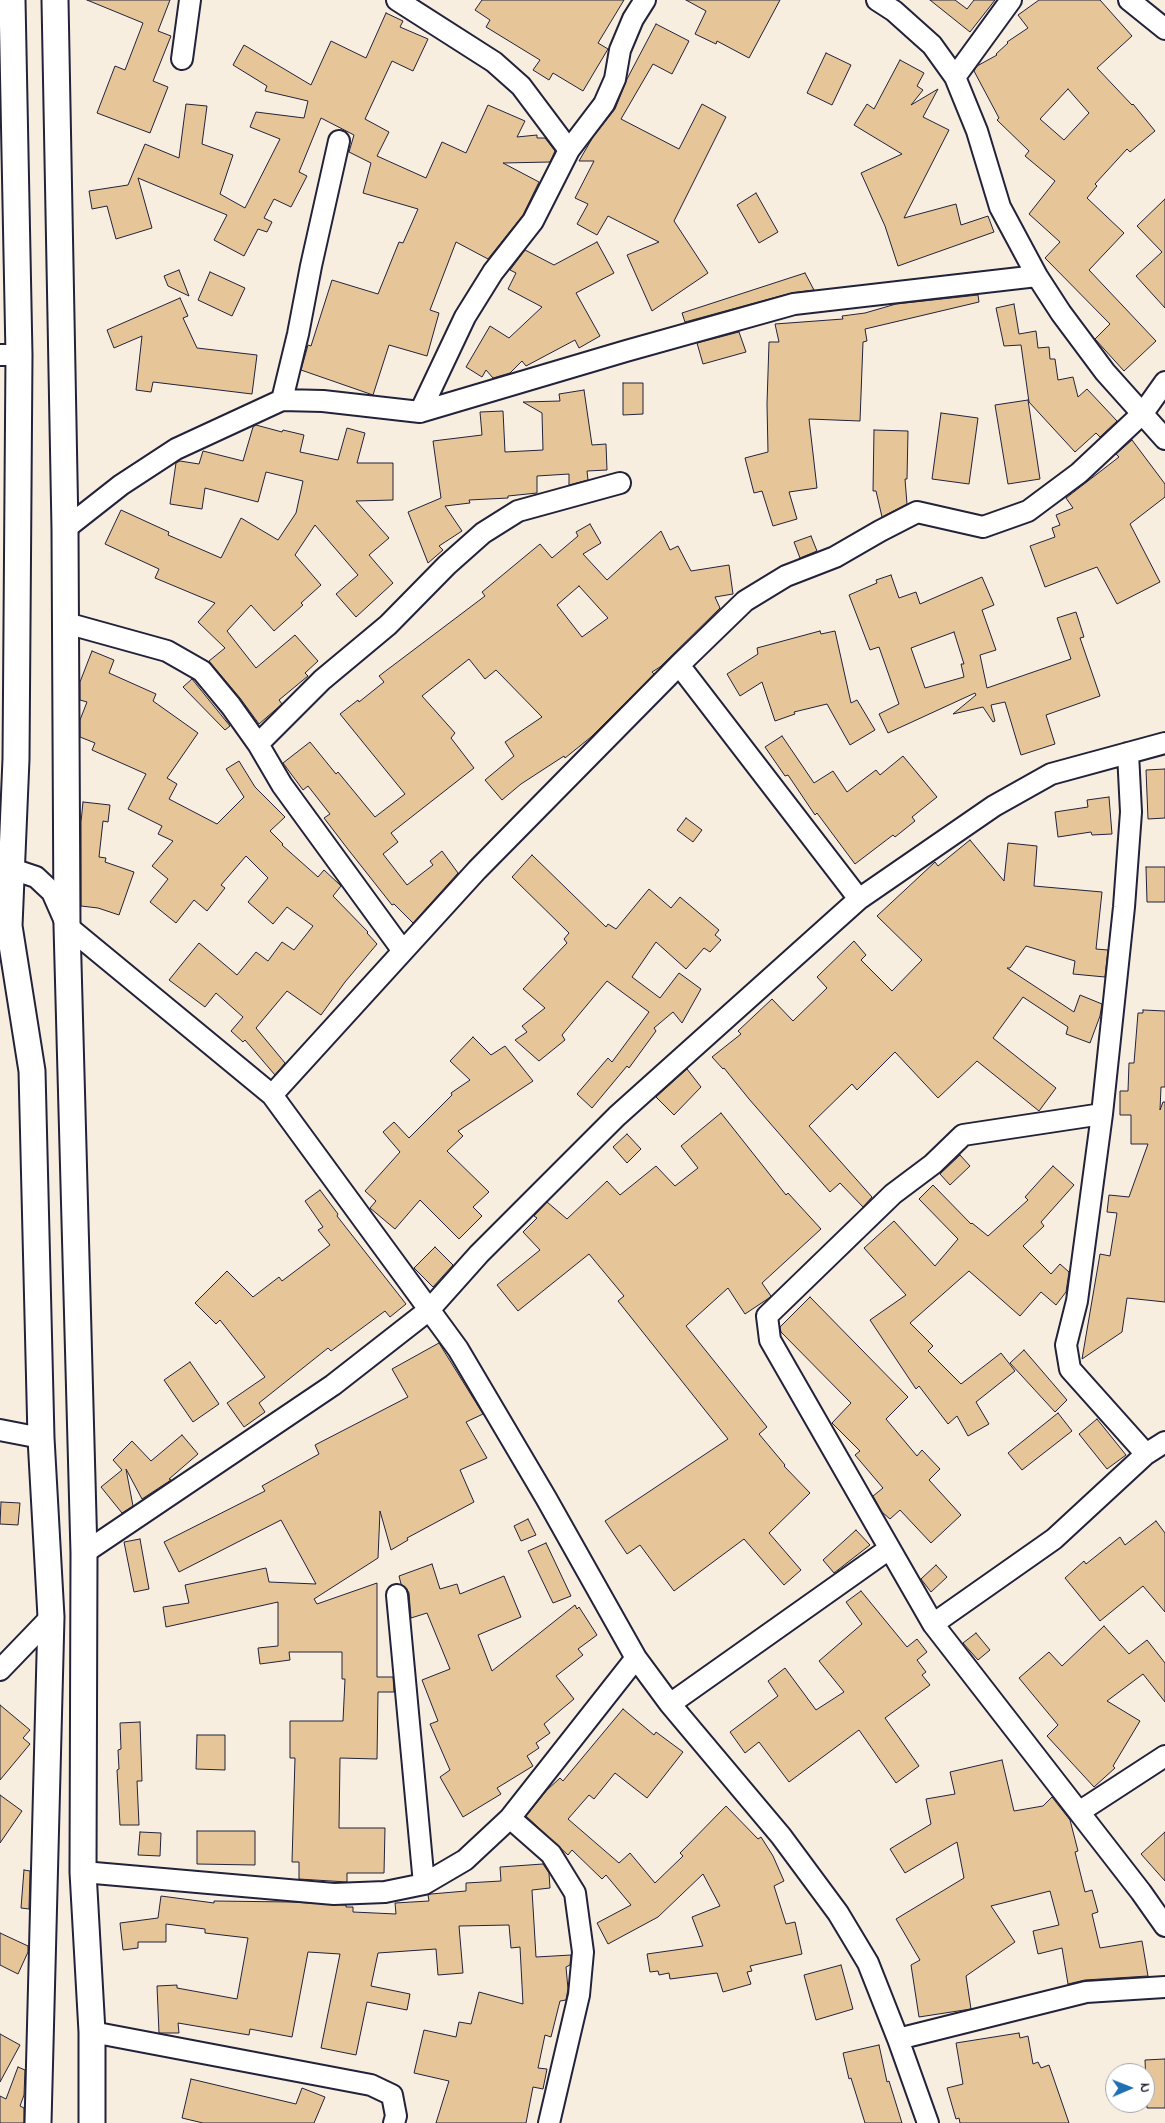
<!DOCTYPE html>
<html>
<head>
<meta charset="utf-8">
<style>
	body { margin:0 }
	#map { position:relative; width:1165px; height:2123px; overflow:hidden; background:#f8eee0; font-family:"Indie Flower",sans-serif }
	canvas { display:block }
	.north { position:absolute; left:1105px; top:2063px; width:50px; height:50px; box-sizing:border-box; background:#fff; border:1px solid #a7a7b1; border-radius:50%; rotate:89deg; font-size:14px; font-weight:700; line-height:20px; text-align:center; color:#22223b }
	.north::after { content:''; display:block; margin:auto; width:18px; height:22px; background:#1f6fb2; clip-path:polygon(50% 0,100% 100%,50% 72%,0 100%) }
</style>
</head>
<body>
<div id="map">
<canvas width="1165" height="2123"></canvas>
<div class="north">N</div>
</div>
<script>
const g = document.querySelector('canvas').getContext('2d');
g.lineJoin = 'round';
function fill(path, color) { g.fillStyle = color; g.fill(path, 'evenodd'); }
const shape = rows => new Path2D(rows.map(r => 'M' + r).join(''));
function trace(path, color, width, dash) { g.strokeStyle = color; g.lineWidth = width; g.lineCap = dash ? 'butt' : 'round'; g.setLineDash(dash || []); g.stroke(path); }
const building = shape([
	[87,0,170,0,158,31,171,36,153,81,168,87,150,133,97,113,115,66,125,70,143,23,87,0],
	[482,0,624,0,598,43,608,49,583,91,553,73,549,80,533,70,540,60,486,27,490,20,475,10,482,0],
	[686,0,780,0,749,58,717,41,716,44,695,34,706,11,686,0],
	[930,0,955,0,967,9,974,0,995,0,970,32,930,0],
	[1039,0,1100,0,1132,36,1097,68,1132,105,1133,104,1155,131,1130,152,1127,149,1095,184,1097,186,1087,198,1124,233,1089,270,1156,341,1124,371,1095,339,1110,324,1045,258,1060,242,1029,214,1055,181,1025,156,1029,151,997,120,999,118,974,71,977,66,997,55,996,54,1008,43,1007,42,1028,28,1018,15,1039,0],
	[1068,89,1089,113,1064,140,1040,119,1068,89],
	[386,13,403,21,400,27,428,39,413,71,392,61,365,119,389,132,377,156,426,178,442,142,466,153,488,105,525,121,517,137,537,135,537,138,545,138,555,151,550,162,503,163,539,182,523,215,488,259,456,242,430,310,439,313,427,356,389,345,373,395,301,370,308,345,311,346,332,280,378,294,399,242,403,243,418,209,363,193,371,163,349,152,354,135,321,118,299,172,307,176,291,207,274,199,264,218,272,222,267,232,258,229,244,256,214,240,227,215,138,178,152,228,116,239,107,206,92,209,89,191,128,185,145,144,179,158,186,104,207,106,202,144,233,155,220,194,245,208,280,139,250,127,256,112,304,118,308,101,265,91,267,86,233,65,244,45,311,85,331,41,366,58,386,13],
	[656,24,689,41,672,74,653,64,621,119,679,149,702,104,726,117,674,221,708,273,652,311,627,255,659,242,608,216,597,235,577,224,588,204,575,198,594,161,579,161,593,137,615,109,627,79,656,24],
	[826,53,851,65,832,105,807,93,826,53],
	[900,60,924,73,917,86,923,90,911,105,938,89,923,117,949,130,904,218,956,204,961,225,988,216,994,232,898,266,885,226,861,173,902,154,854,125,867,104,874,109,900,60],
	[756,193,778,232,759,243,737,205,756,193],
	[1165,199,1165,308,1136,276,1162,252,1137,226,1165,199],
	[597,242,614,273,576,293,600,336,579,348,575,340,526,366,522,361,510,373,493,378,486,370,482,377,466,367,490,326,509,338,542,307,508,289,516,273,510,270,525,250,554,265,597,242],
	[179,270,189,296,168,286,164,276,179,270],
	[210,272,245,288,232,316,198,300,210,272],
	[805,273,814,290,791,293,685,322,682,313,805,273],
	[978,295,979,302,865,329,867,341,863,342,860,421,809,419,817,488,789,492,797,519,773,526,762,491,754,493,745,458,768,452,767,404,769,342,779,342,775,324,843,319,842,316,865,313,896,304,978,295],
	[180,298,188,316,183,318,197,348,257,355,252,394,153,382,151,392,136,390,142,336,114,348,107,330,180,298],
	[1014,304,1019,334,1036,331,1038,348,1049,347,1050,359,1055,359,1058,380,1073,377,1078,397,1087,389,1117,421,1100,437,1096,433,1075,452,1029,402,1021,345,1004,346,996,308,1014,304],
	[739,332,746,352,703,364,697,343,739,332],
	[623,383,643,383,643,414,623,415,623,383],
	[584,390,592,445,606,444,607,470,587,471,588,480,569,485,569,474,537,476,537,493,508,496,508,498,469,500,470,503,445,506,462,531,439,546,443,550,428,563,408,512,441,498,433,441,482,435,480,412,503,411,505,452,543,450,542,413,523,402,560,401,559,394,584,390],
	[1028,400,1040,479,1008,484,995,405,1028,400],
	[941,413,978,418,969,484,932,479,941,413],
	[256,425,282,432,283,430,304,435,300,452,338,460,347,428,365,433,357,463,393,463,393,500,356,501,389,538,369,555,393,583,356,617,336,594,358,575,315,525,295,555,321,585,301,603,303,605,274,631,251,605,227,631,256,668,295,635,318,661,305,673,308,676,279,700,282,704,259,724,240,698,209,661,225,648,198,622,215,603,155,578,159,569,105,544,121,510,169,532,168,535,221,558,241,518,278,540,296,513,303,481,266,472,258,502,205,488,202,509,170,504,176,463,180,461,199,464,203,451,243,461,253,427,256,425],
	[874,430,908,431,907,479,905,479,907,504,882,517,876,491,873,491,874,430],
	[1132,440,1165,484,1165,497,1130,524,1160,582,1117,604,1097,567,1045,587,1030,546,1055,537,1052,528,1060,525,1056,515,1073,508,1066,498,1119,457,1116,454,1132,440],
	[590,524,601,543,583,554,607,580,661,531,670,550,678,546,691,571,729,565,733,594,715,597,720,608,660,667,652,672,654,674,591,737,565,758,564,756,521,784,502,800,485,780,514,756,505,742,542,717,496,670,485,679,469,659,422,696,455,733,451,738,474,768,391,833,398,842,383,854,407,885,433,865,430,861,442,851,458,873,413,923,394,904,392,905,347,848,324,818,330,814,308,786,303,790,283,763,310,742,336,774,338,772,375,817,405,794,340,714,358,700,359,702,384,682,379,676,485,596,482,592,540,544,552,558,578,536,576,532,590,524],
	[579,586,608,618,582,637,557,605,579,586],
	[811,536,817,551,800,558,794,542,811,536],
	[891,575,899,598,916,592,920,604,982,577,994,605,982,610,996,650,980,655,987,688,1071,659,1057,618,1076,612,1084,637,1080,638,1100,696,1046,715,1055,744,1021,755,1005,702,991,705,995,721,993,722,983,707,953,714,976,695,975,693,888,733,879,714,899,704,879,647,870,650,849,595,877,583,876,580,891,575],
	[954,632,964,664,961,664,964,677,925,688,911,648,954,632],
	[820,631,821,634,835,631,851,703,857,700,875,730,850,745,827,704,794,712,795,714,775,721,762,682,740,696,727,674,758,654,757,648,820,631],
	[92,651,114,660,109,673,156,694,153,701,198,733,167,778,177,784,169,799,217,824,244,797,226,769,239,761,255,787,285,817,270,831,283,844,282,845,318,877,324,870,339,884,341,886,333,896,368,932,367,933,377,944,345,982,321,1015,287,991,256,1028,285,1063,275,1075,245,1040,243,1042,231,1031,243,1017,216,993,205,1007,169,980,199,943,237,975,256,952,268,961,282,942,294,950,313,926,287,907,273,924,248,902,268,878,246,856,221,885,225,888,207,911,194,900,176,923,150,902,168,879,152,866,173,841,158,834,162,826,128,809,146,774,92,750,95,743,80,737,80,720,87,702,80,700,80,682,92,651],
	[192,679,230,726,225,730,183,687,192,679],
	[782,736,814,783,833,771,847,792,876,770,880,775,903,756,937,797,912,817,915,821,895,837,893,835,855,864,817,813,815,815,788,775,785,776,765,747,782,736],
	[1165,769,1165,818,1148,819,1146,770,1165,769],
	[1109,797,1112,834,1092,835,1091,832,1058,837,1055,812,1088,807,1087,800,1109,797],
	[83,802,110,805,108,822,103,821,99,857,106,858,105,862,134,872,119,915,98,908,81,906,81,822,83,802],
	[686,818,702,830,693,842,677,830,686,818],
	[970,840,1004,881,1008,843,1037,846,1034,886,1102,892,1096,949,1108,950,1105,977,1073,974,1075,961,1026,946,1010,968,1007,968,1074,1012,1080,995,1102,1004,1100,1016,1090,1043,1066,1034,1068,1027,1023,997,993,1038,1056,1088,1039,1111,977,1061,938,1098,895,1052,857,1090,852,1084,809,1126,872,1197,863,1207,840,1183,830,1192,749,1099,724,1068,723,1069,712,1057,741,1034,738,1031,772,999,793,1021,827,988,817,977,854,941,866,955,861,960,892,991,922,960,877,916,935,862,938,866,970,840],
	[532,855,606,927,608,924,616,929,649,889,671,908,680,897,719,930,715,935,721,940,710,952,704,948,686,969,656,942,632,977,660,998,679,973,701,989,682,1023,673,1012,654,1028,656,1031,629,1068,627,1066,592,1108,577,1094,608,1058,612,1062,649,1012,607,981,562,1035,565,1040,539,1061,515,1040,527,1032,522,1026,545,1008,523,989,567,943,564,939,569,933,512,877,532,855],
	[1146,867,1165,867,1165,902,1147,902,1146,867],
	[1143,1010,1165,1011,1165,1087,1161,1087,1160,1110,1163,1102,1165,1102,1165,1302,1127,1298,1122,1332,1082,1359,1100,1254,1110,1256,1117,1213,1107,1212,1109,1195,1129,1197,1148,1144,1131,1144,1131,1115,1120,1115,1120,1091,1128,1091,1129,1063,1134,1063,1138,1013,1143,1013,1143,1010],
	[473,1037,491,1055,505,1046,533,1081,458,1131,463,1136,447,1151,489,1192,473,1207,482,1216,459,1239,420,1200,395,1229,370,1208,376,1201,365,1191,400,1152,383,1132,394,1122,409,1138,452,1095,451,1093,470,1080,450,1061,473,1037],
	[687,1069,701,1087,674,1115,656,1097,687,1069],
	[721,1113,786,1195,788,1193,821,1229,762,1283,771,1296,769,1298,745,1314,728,1288,686,1326,767,1427,759,1434,785,1465,784,1466,810,1493,769,1533,801,1570,784,1585,744,1539,674,1591,640,1545,627,1554,605,1521,728,1439,618,1301,624,1296,589,1254,518,1311,497,1285,540,1250,523,1232,537,1218,534,1216,547,1202,567,1219,607,1181,620,1195,656,1166,675,1186,698,1168,681,1146,721,1113],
	[627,1134,641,1149,627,1163,613,1147,627,1134],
	[960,1155,970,1166,950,1185,940,1174,960,1155],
	[1053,1166,1074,1185,1041,1222,1044,1226,1023,1246,1051,1274,1060,1264,1069,1272,1066,1292,1056,1305,1041,1292,1020,1316,969,1271,910,1323,933,1346,928,1351,961,1384,1001,1353,1015,1371,976,1402,989,1424,968,1436,957,1416,948,1424,919,1386,916,1389,870,1320,906,1295,864,1248,894,1221,935,1266,958,1239,919,1199,933,1185,971,1224,972,1223,988,1236,1028,1200,1025,1197,1053,1166],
	[320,1190,338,1214,337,1216,406,1304,390,1317,385,1311,331,1351,328,1348,259,1403,265,1412,244,1427,227,1403,265,1377,220,1320,216,1324,195,1303,227,1271,253,1297,279,1277,282,1281,330,1245,318,1230,323,1227,305,1201,320,1190],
	[435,1247,453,1265,433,1287,414,1268,435,1247],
	[810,1297,908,1397,886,1419,917,1456,922,1450,940,1469,929,1480,961,1515,931,1543,900,1510,890,1519,882,1512,873,1496,883,1488,855,1455,860,1451,832,1423,851,1403,781,1332,780,1327,810,1297],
	[439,1343,483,1414,466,1422,487,1458,460,1470,474,1502,407,1538,408,1540,391,1550,380,1511,378,1558,314,1599,317,1604,377,1583,377,1677,393,1677,394,1692,378,1692,377,1759,340,1758,339,1828,385,1828,384,1873,347,1873,347,1882,299,1879,299,1862,292,1862,295,1758,290,1758,290,1721,343,1721,345,1679,342,1679,342,1652,289,1652,290,1660,260,1664,258,1648,278,1646,278,1602,166,1627,163,1607,189,1603,185,1585,266,1568,269,1582,316,1584,281,1520,179,1572,164,1542,265,1491,262,1486,319,1454,315,1445,408,1397,392,1369,439,1343],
	[1024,1350,1067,1400,1055,1412,1010,1363,1024,1350],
	[190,1362,219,1404,193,1422,164,1380,190,1362],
	[1058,1413,1072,1431,1022,1470,1008,1453,1058,1413],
	[1097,1419,1126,1455,1107,1469,1079,1434,1097,1419],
	[182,1435,198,1454,169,1479,171,1480,142,1499,126,1469,133,1506,122,1513,101,1487,122,1470,113,1460,132,1441,151,1461,182,1435],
	[1,1502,20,1503,18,1525,0,1524,1,1502],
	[528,1519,536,1535,521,1541,514,1526,528,1519],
	[1156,1521,1165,1533,1165,1612,1143,1586,1100,1621,1065,1578,1084,1561,1086,1564,1120,1537,1125,1545,1156,1521],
	[856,1530,870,1545,834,1573,823,1560,856,1530],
	[140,1539,149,1589,134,1592,124,1542,140,1539],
	[546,1543,571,1596,553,1603,528,1551,546,1543],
	[432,1564,440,1589,457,1584,460,1594,504,1576,521,1617,478,1635,492,1671,575,1605,577,1609,579,1607,597,1635,578,1649,583,1655,556,1676,574,1699,544,1724,550,1733,536,1743,539,1748,527,1756,533,1766,497,1788,501,1794,463,1817,440,1777,450,1770,430,1724,438,1721,422,1680,450,1669,427,1613,411,1618,409,1593,406,1588,401,1584,399,1576,432,1564],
	[936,1565,947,1577,931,1592,921,1579,936,1565],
	[861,1591,907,1647,917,1639,927,1652,917,1660,926,1672,922,1675,930,1685,885,1718,919,1766,896,1783,859,1730,789,1782,759,1742,745,1753,730,1732,778,1696,768,1681,785,1668,816,1710,844,1692,819,1661,862,1624,846,1602,861,1591],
	[1104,1626,1129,1654,1147,1640,1165,1663,1165,1702,1143,1674,1107,1701,1140,1721,1113,1766,1115,1768,1094,1787,1047,1736,1058,1725,1019,1678,1049,1652,1062,1666,1104,1626],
	[976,1633,990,1650,978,1660,963,1643,976,1633],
	[0,1705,30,1730,23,1738,30,1744,0,1780,0,1705],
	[623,1709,654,1735,656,1732,683,1752,647,1798,615,1773,594,1799,589,1795,568,1819,619,1863,630,1853,655,1883,683,1856,680,1853,726,1806,758,1839,761,1837,773,1856,784,1881,774,1886,786,1924,795,1922,802,1954,750,1966,752,1971,747,1972,751,1984,723,1992,717,1973,670,1979,669,1973,659,1975,658,1971,650,1972,647,1954,703,1946,692,1917,720,1906,703,1874,658,1917,608,1944,597,1923,631,1905,606,1875,602,1879,572,1850,568,1855,526,1816,547,1790,560,1778,563,1781,623,1709],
	[140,1722,142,1781,137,1781,139,1825,120,1825,117,1770,119,1769,118,1750,121,1749,120,1723,140,1722],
	[197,1735,225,1735,225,1770,196,1769,197,1735],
	[1002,1760,1014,1811,1043,1806,1052,1797,1070,1820,1078,1851,1075,1852,1085,1892,1092,1890,1098,1912,1092,1914,1100,1948,1142,1941,1148,1976,1085,1980,1068,1984,1062,1948,1038,1954,1033,1931,1059,1925,1050,1891,991,1906,1015,1942,966,1976,971,2009,919,2017,911,1965,920,1960,896,1919,964,1878,957,1842,905,1873,890,1849,931,1824,926,1799,955,1794,950,1772,1002,1760],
	[0,1795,22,1811,0,1843,0,1795],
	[197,1831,255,1831,255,1865,197,1864,197,1831],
	[140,1832,161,1833,160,1856,138,1855,140,1832],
	[1165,1832,1165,1881,1141,1854,1165,1832],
	[543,1864,549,1873,550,1888,532,1890,536,1957,571,1955,570,1965,566,1967,568,1989,566,2000,560,2001,551,2037,545,2035,538,2068,547,2069,543,2089,533,2087,526,2123,436,2123,449,2081,414,2073,424,2030,456,2037,459,2022,471,2024,479,1992,523,2004,520,1947,511,1948,509,1925,459,1926,463,1973,438,1975,436,1949,378,1953,371,1986,410,1994,407,2010,367,2002,356,2055,321,2048,340,1954,308,1952,292,2037,250,2029,249,2035,178,2023,179,2033,159,2033,157,1986,177,1985,177,1988,237,1999,248,1938,205,1933,205,1929,166,1924,166,1942,138,1942,138,1948,123,1950,120,1923,158,1918,161,1896,214,1903,214,1901,292,1902,346,1905,346,1907,353,1907,353,1912,396,1914,395,1903,429,1901,428,1895,431,1894,466,1891,466,1883,501,1881,500,1867,543,1864],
	[24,1870,30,1871,29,1909,21,1908,24,1870],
	[0,1933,28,1946,28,1952,18,1974,0,1965,0,1933],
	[841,1965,853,2009,816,2020,804,1975,841,1965],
	[1019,2033,1020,2038,1028,2036,1033,2064,1038,2062,1041,2068,1049,2065,1069,2123,960,2123,959,2118,956,2119,947,2088,963,2084,956,2043,1019,2033],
	[0,2034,20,2045,0,2082,0,2034],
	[879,2045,887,2082,889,2081,902,2123,865,2123,851,2078,849,2079,843,2053,879,2045],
	[1165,2059,1165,2108,1147,2108,1145,2060,1165,2059],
	[18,2067,25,2070,24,2095,20,2106,24,2108,24,2123,0,2123,0,2096,6,2099,18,2067],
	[191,2079,296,2104,302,2088,325,2097,314,2123,203,2123,182,2118,191,2079]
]);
fill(building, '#e6c699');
trace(building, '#22223b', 1);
const minor = shape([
	[397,0,494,62,521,86,569,150],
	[877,0,894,11,932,45,955,77,977,131,1000,207,1037,276,1061,313,1105,372,1165,439],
	[1129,0,1165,29],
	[182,59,190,0],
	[955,77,1011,0],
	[0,355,19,355],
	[282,400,298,334,311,266,339,141],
	[420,412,465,317,493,272,533,221,569,150,604,104,615,79,620,50,633,19,645,0],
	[65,529,121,485,176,449,282,400,323,401,420,412,626,351,794,304,1037,276],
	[66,623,167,651,202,671,231,706,258,744,282,785,403,951],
	[679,665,859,899],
	[258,744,322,680,388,625,447,565,483,533,518,511,620,483],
	[1128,753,1131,812,1124,907,1102,1114,1077,1301,1066,1345,1070,1369,1146,1454],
	[0,865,36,877,52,892,67,926,272,1095,458,1349,546,1498,636,1658,670,1704,781,1836,838,1913,868,1963,898,2039,928,2123],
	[272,1095,477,870,679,665,745,601,786,576,835,557,880,531,917,512,983,527,1028,511,1079,473,1143,413,1165,382],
	[1102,1114,963,1135,933,1164,893,1194,767,1316,770,1340,933,1624,1141,1892,1165,1926],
	[0,1430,41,1438],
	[84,1553,333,1385,429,1310,479,1254,617,1116,859,899,994,806,1051,774,1165,743],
	[397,1595,424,1884],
	[933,1624,1054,1539,1146,1454,1165,1442],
	[0,1670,51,1617],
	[670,1704,889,1549],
	[1079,1812,1165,1756],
	[510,1818,551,1854,575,1893,583,1952,579,1995,549,2123],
	[83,1872,334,1894,385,1892,424,1884,465,1860,510,1818,636,1658],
	[92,2032,371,2085,392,2095,396,2116,394,2123],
	[898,2039,1086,1992,1165,1987]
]);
const tertiary = shape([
	[12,0,19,355,16,759,9,926,32,1071,41,1438,51,1617,38,2123],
	[55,0,65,529,67,926,84,1553,83,1872,92,2032,92,2123]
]);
trace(minor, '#22223b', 24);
trace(tertiary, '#22223b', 29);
trace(minor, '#fff', 20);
trace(tertiary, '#fff', 25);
</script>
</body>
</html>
